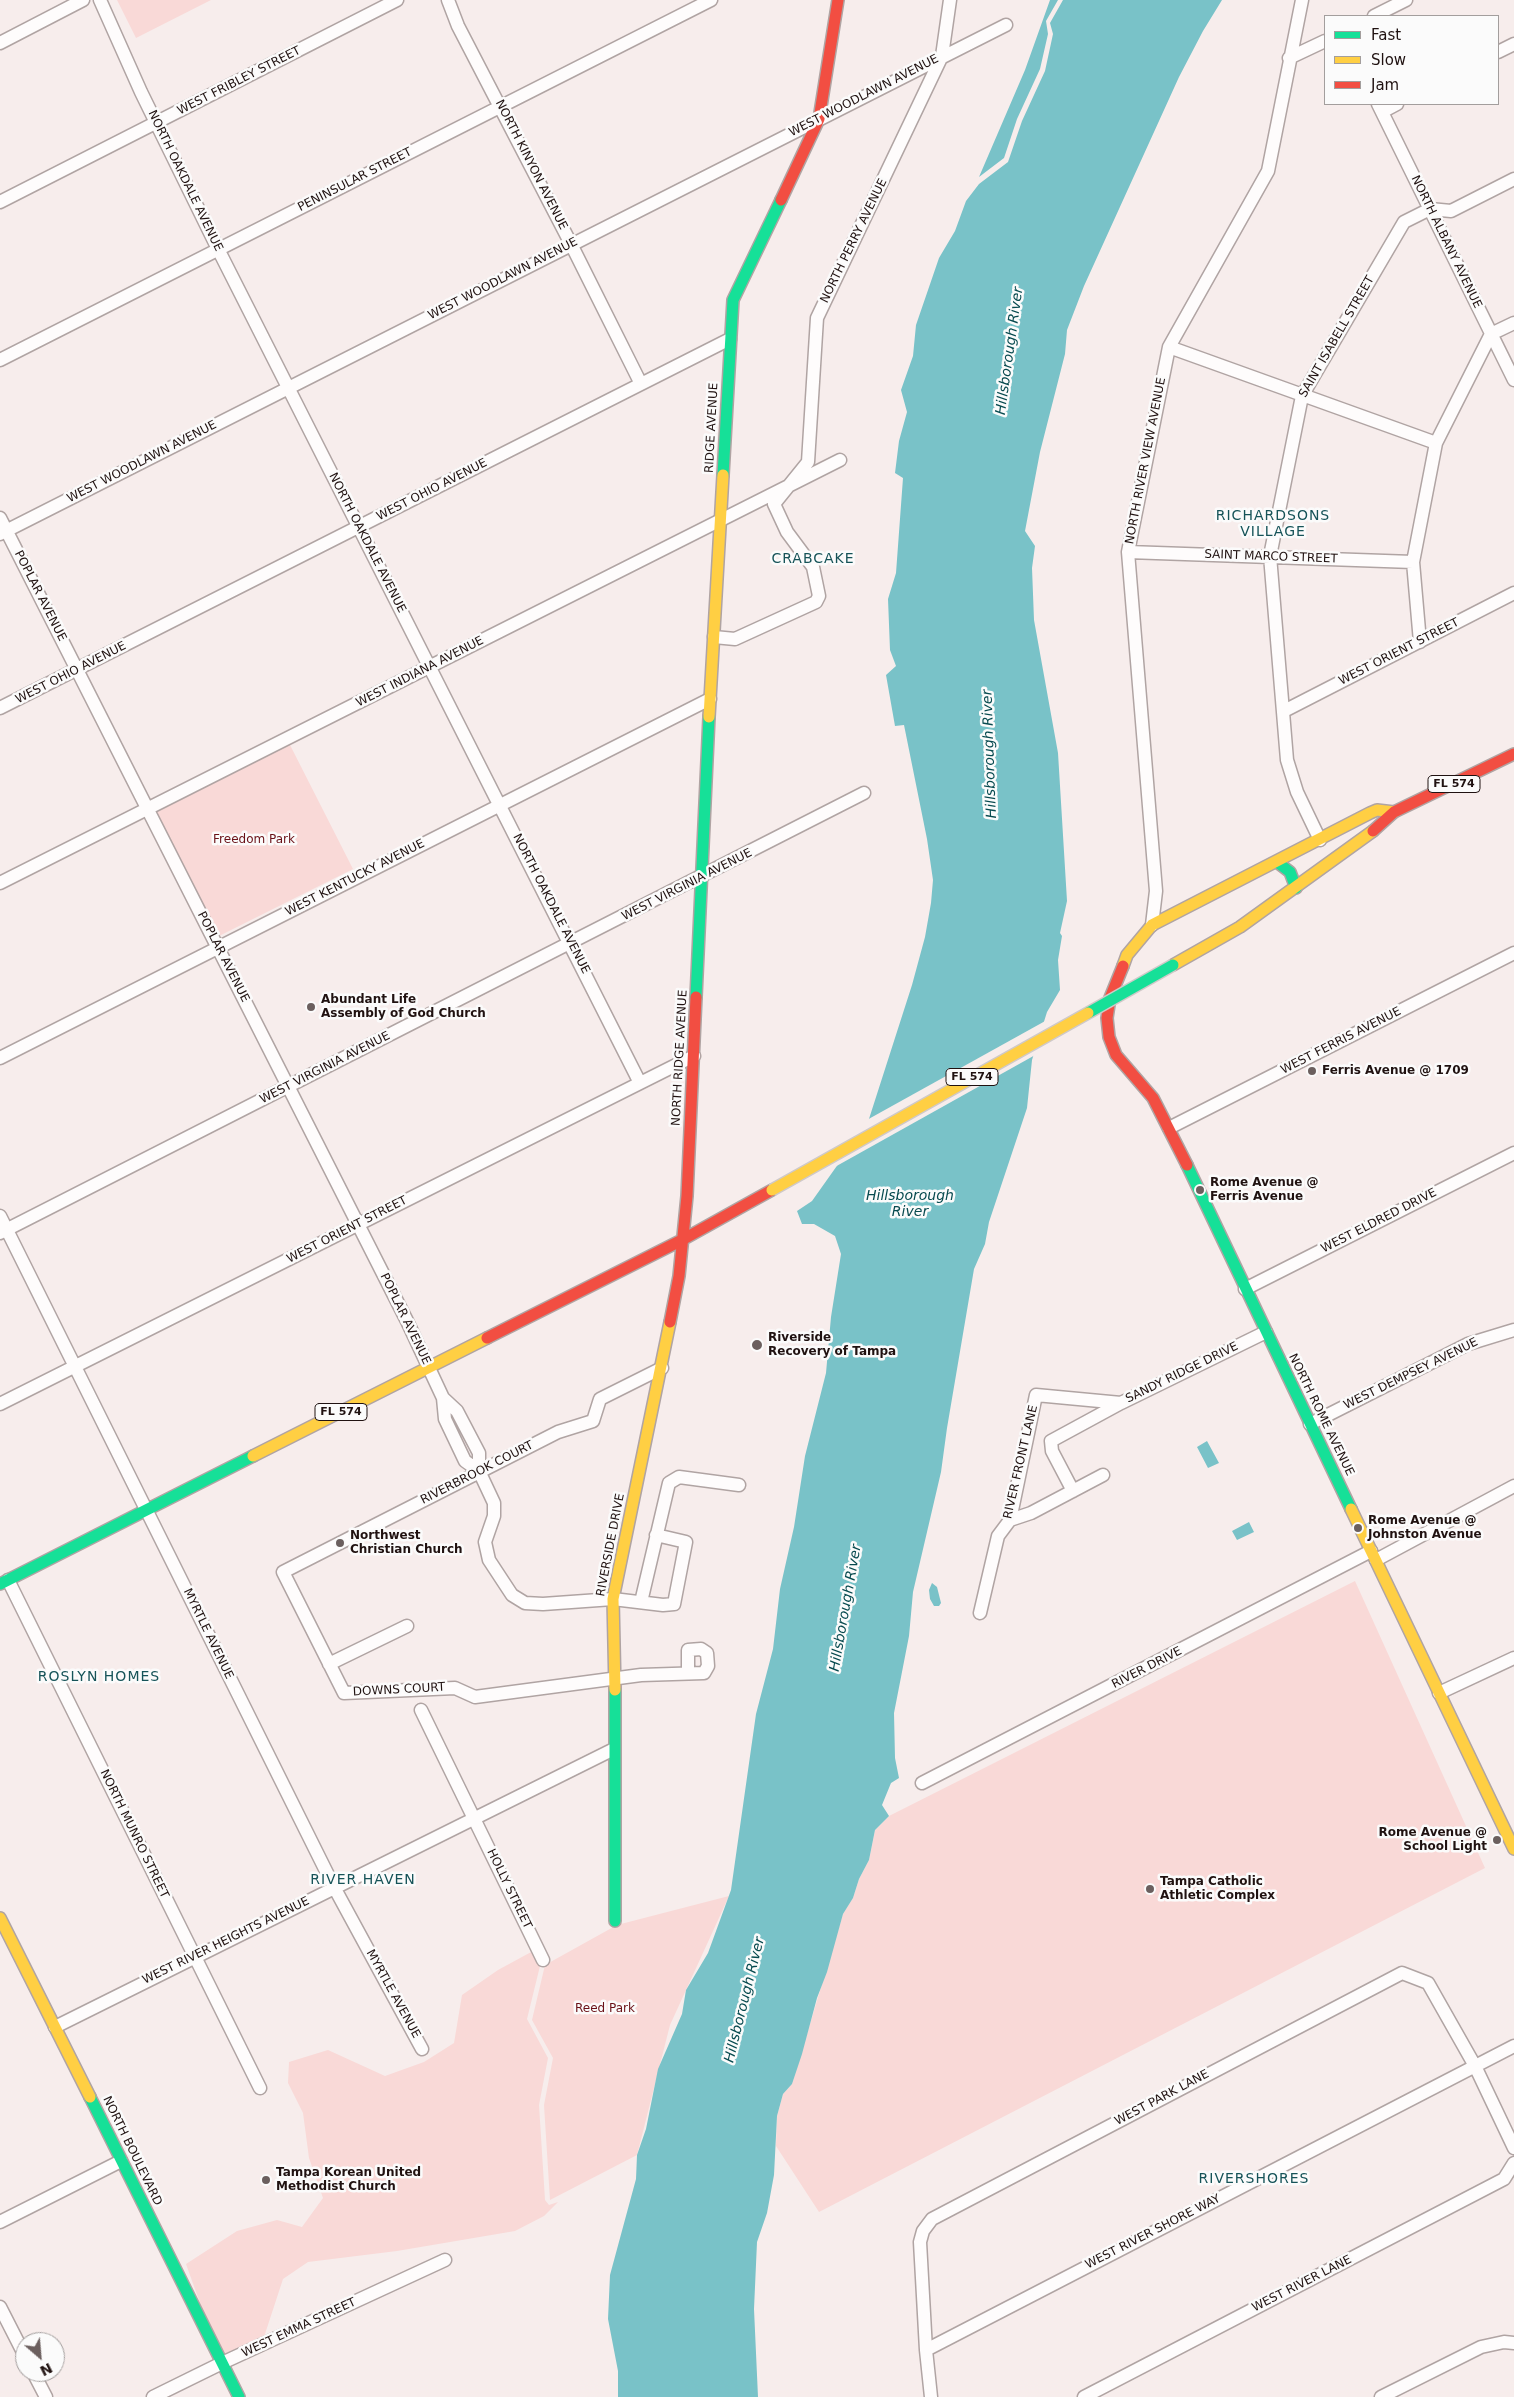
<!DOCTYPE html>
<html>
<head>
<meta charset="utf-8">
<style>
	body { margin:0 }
	#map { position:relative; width:1514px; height:2397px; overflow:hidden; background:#f7edec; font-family:"DejaVu Sans",sans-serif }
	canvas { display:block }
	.legend { position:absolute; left:1324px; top:15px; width:175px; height:90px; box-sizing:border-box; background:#fbfbfb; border:1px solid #a39e9d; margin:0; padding:6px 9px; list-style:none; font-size:15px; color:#201211 }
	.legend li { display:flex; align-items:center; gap:10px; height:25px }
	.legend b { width:25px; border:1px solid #a39e9d }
	.north { position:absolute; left:15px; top:2332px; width:50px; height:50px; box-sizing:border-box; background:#fbfbfb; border:1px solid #a39e9d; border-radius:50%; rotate:153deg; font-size:14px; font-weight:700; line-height:20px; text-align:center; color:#201211 }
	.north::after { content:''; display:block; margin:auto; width:18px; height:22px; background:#6b5f5e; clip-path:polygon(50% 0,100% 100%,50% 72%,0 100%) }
</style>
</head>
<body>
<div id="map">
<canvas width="1514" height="2397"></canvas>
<ul class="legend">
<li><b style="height:6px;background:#16e098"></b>Fast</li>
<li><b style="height:6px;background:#ffcf43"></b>Slow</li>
<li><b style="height:6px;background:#f24e42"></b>Jam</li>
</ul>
<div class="north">N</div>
</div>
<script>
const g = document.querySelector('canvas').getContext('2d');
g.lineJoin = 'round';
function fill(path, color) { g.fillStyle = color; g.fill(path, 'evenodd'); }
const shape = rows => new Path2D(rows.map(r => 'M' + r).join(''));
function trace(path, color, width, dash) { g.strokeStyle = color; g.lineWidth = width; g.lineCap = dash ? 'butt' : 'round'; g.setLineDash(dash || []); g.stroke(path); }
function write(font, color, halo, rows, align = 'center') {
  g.font = font + ' "DejaVu Sans",sans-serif'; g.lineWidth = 5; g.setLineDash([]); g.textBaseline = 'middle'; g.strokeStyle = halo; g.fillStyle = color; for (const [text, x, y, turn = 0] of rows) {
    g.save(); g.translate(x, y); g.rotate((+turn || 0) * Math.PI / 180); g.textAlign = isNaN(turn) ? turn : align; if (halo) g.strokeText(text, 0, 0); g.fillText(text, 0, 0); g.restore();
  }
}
fill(shape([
	[117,0,211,0,136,38],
	[289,743,353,869,219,936,154,811],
	[1355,1581,1485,1868,819,2212,776,2146,777,2116,783,2094,792,2084,843,1914,853,1898,859,1879,869,1860,875,1830,889,1816],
	[729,1896,670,2025,637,2155,550,2200,544,2105,553,2058,532,2020,545,1965,617,1925],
	[533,1951,540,1966,527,2019,548,2058,539,2105,545,2200,549,2205,558,2202,544,2216,515,2231,397,2251,308,2262,283,2279,264,2337,224,2355,205,2317,186,2264,237,2231,277,2220,302,2227,323,2198,309,2158,303,2113,288,2083,289,2062,328,2050,385,2076,424,2062,454,2043,462,1995,498,1970]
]), '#f9d9d7');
fill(shape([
	[1050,0,1058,0,1046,21,1048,34,1040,69,1017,119,1004,158,979,177,1025,70],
	[1063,0,1222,0,1203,31,1179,77,1084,286,1067,330,1065,354,1040,452,1025,531,1035,546,1032,568,1034,620,1058,753,1067,901,1060,933,1062,936,1058,960,1060,990,1047,1012,1032,1060,1027,1108,989,1222,985,1244,974,1269,947,1428,941,1472,913,1592,909,1636,894,1713,895,1758,899,1778,891,1783,882,1805,889,1816,875,1830,869,1860,859,1879,853,1898,843,1914,827,1972,817,1998,802,2054,792,2084,783,2094,777,2116,774,2175,767,2213,757,2242,754,2309,758,2397,618,2397,618,2371,608,2319,610,2275,636,2179,637,2155,646,2129,658,2069,682,2014,686,1990,708,1953,731,1890,756,1714,773,1649,780,1589,794,1527,805,1456,826,1373,831,1317,841,1254,835,1236,814,1224,802,1224,797,1211,812,1201,868,1122,912,985,925,937,931,903,933,880,927,839,904,725,895,726,886,675,896,666,890,650,888,599,896,573,903,478,895,473,899,441,907,412,901,390,913,356,916,325,939,258,955,231,966,201,979,184,1008,162,1022,121,1045,71,1053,34,1050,23],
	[1207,1441,1219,1463,1208,1468,1197,1447],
	[1249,1522,1254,1532,1237,1540,1232,1531],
	[932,1583,937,1587,941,1603,939,1606,934,1606,930,1599,929,1590]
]), '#79c2c8');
fill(shape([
	[1047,1020,1037,1054,833,1168,865,1121]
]), '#f7edec');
const street = shape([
	[100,0,141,92,218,249,640,1083],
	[448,0,458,26,571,244,641,384],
	[1374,16,1406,0],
	[0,43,83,0],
	[1498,52,1514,44],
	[1289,58,1325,41],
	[1378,104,1514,380],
	[1382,112,1397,104],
	[0,202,397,0],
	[1169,347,1436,443],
	[0,360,711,0],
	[0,518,407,1321,443,1398,445,1419,465,1461,479,1471],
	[0,534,1006,25],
	[1128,552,1413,562],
	[714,637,735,639,816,602,819,596,813,567,787,532,774,504,808,462,817,318,942,56,950,0],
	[1420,642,1413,562,1436,443,1491,334,1514,323],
	[0,708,730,339],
	[1284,711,1514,593],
	[1320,840,1297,792,1287,760,1270,556,1302,396,1404,222,1430,209,1451,211,1514,179],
	[0,883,840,460],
	[1152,925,1156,891,1128,552,1169,347,1268,171,1302,0],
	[0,1058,710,699],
	[1169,1128,1514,953],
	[0,1216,334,1887,422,2049],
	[0,1233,864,793],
	[1245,1289,1514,1153],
	[662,1368,600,1399,593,1421,558,1432,283,1572,344,1693,455,1688,475,1697,641,1675,704,1673,708,1666,707,1653,701,1649,688,1650,688,1673],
	[443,1398,457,1411,479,1453,479,1471,494,1503,494,1516,485,1542,489,1560,512,1595,525,1603,543,1604,613,1599,663,1605,674,1604,686,1542,656,1535],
	[0,1404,694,1056],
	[1310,1424,1468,1344,1514,1330],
	[1073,1491,1052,1451,1051,1441,1121,1403],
	[1010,1520,1031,1513,1103,1475],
	[1376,1560,1514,1486],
	[8,1580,260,2088],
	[641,1602,669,1483,679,1477,739,1485],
	[980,1613,998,1536,1010,1520,1036,1395,1121,1403,1266,1332],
	[329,1664,407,1626],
	[1439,1693,1514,1658],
	[421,1710,543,1960],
	[922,1783,1371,1551],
	[55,2027,614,1749],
	[0,2222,121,2161],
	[0,2307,25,2356],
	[926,2350,1514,2046],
	[33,2372,46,2397],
	[153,2397,222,2363,445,2260],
	[931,2397,926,2350,920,2242,923,2231,932,2219,1402,1973,1428,1983,1475,2066,1514,2148],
	[1084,2397,1504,2179,1514,2163],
	[1381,2397,1481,2347,1504,2342,1514,2343]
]);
const fast = shape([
	[723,475,733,300,781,200],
	[1277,862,1290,872,1296,888],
	[696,997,709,717],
	[1187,1165,1351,1509],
	[0,1584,253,1456],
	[615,1690,615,1921],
	[90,2097,239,2397]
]);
const slow = shape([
	[709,717,723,475],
	[1173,965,1240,927,1373,831],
	[1123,966,1127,955,1152,925,1370,813,1377,810,1394,812],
	[253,1456,487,1338],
	[1351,1509,1514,1849],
	[615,1690,613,1599,670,1322],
	[0,1918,90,2097]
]);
const jam = shape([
	[781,200,819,119,838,0],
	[1373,831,1394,812,1514,754],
	[1123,966,1110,998,1107,1018,1109,1037,1116,1055,1153,1098,1187,1165],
	[670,1322,679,1276,687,1196,696,997],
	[487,1338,682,1240,772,1190]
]);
trace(street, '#b0a4a3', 15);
trace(fast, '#b0a4a3', 14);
trace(slow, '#b0a4a3', 14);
trace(jam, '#b0a4a3', 14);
trace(street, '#fefcfc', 12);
trace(fast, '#16e098', 11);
trace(slow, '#ffcf43', 11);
trace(jam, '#f24e42', 11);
const fastBridge = shape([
	[1088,1013,1173,965]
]);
const slowBridge = shape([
	[772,1190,1088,1013]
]);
trace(fastBridge, '#cfc9c8', 14, []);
trace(slowBridge, '#cfc9c8', 14, []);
trace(fastBridge, '#16e098', 11);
trace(slowBridge, '#ffcf43', 11);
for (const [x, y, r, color] of [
	[311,1007,5,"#6b5f5e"],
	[1312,1071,5,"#6b5f5e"],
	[1200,1190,5,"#6b5f5e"],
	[757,1345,6,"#6b5f5e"],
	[1358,1528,5,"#6b5f5e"],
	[340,1543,5,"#6b5f5e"],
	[1497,1840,5,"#6b5f5e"],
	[1150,1889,5,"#6b5f5e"],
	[266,2180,5,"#6b5f5e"]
]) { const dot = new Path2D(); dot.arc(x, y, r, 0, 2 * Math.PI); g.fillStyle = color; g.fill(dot); trace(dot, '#fbfbfb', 2); }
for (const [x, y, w] of [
	[1454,784,52],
	[972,1077,52],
	[341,1412,52]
]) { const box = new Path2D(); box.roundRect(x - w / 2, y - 8.5, w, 17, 4); g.fillStyle = '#fbfbfb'; g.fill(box); trace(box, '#201211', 1); }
write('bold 11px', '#201211', null, [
	["FL 574",1454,784],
	["FL 574",972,1077],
	["FL 574",341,1412]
]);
write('12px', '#201211', '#fbfbfb', [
	["WEST FRIBLEY STREET",239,81,-27],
	["WEST WOODLAWN AVENUE",864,96,-27],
	["NORTH KINYON AVENUE",531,165,63],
	["PENINSULAR STREET",355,180,-27],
	["NORTH OAKDALE AVENUE",185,181,64],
	["NORTH PERRY AVENUE",854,241,-64],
	["NORTH ALBANY AVENUE",1446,242,64],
	["WEST WOODLAWN AVENUE",503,279,-27],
	["SAINT ISABELL STREET",1337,337,-60],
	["RIDGE AVENUE",712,428,-87],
	["NORTH RIVER VIEW AVENUE",1146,461,-79],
	["WEST WOODLAWN AVENUE",142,462,-27],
	["WEST OHIO AVENUE",432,490,-27],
	["NORTH OAKDALE AVENUE",367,543,63],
	["SAINT MARCO STREET",1271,557,2],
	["POPLAR AVENUE",40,596,63],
	["WEST ORIENT STREET",1399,652,-27],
	["WEST INDIANA AVENUE",420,672,-27],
	["WEST OHIO AVENUE",71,673,-27],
	["WEST KENTUCKY AVENUE",355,878,-27],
	["WEST VIRGINIA AVENUE",687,885,-27],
	["NORTH OAKDALE AVENUE",551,904,63],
	["POPLAR AVENUE",223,957,63],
	["WEST FERRIS AVENUE",1341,1041,-27],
	["NORTH RIDGE AVENUE",680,1058,-87],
	["WEST VIRGINIA AVENUE",325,1068,-27],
	["WEST ELDRED DRIVE",1379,1221,-27],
	["WEST ORIENT STREET",347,1230,-27],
	["POPLAR AVENUE",405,1319,64],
	["SANDY RIDGE DRIVE",1182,1373,-26],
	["WEST DEMPSEY AVENUE",1411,1374,-26],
	["NORTH ROME AVENUE",1321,1415,64],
	["RIVER FRONT LANE",1021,1462,-77],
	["RIVERBROOK COURT",477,1473,-27],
	["RIVERSIDE DRIVE",611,1545,-79],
	["MYRTLE AVENUE",208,1634,64],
	["RIVER DRIVE",1147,1668,-27],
	["DOWNS COURT",399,1690,-3],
	["NORTH MUNRO STREET",134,1834,64],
	["HOLLY STREET",509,1889,64],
	["WEST RIVER HEIGHTS AVENUE",226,1941,-26],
	["MYRTLE AVENUE",393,1994,61],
	["WEST PARK LANE",1162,2098,-28],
	["NORTH BOULEVARD",132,2151,64],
	["WEST RIVER SHORE WAY",1153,2232,-27],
	["WEST RIVER LANE",1302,2284,-27],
	["WEST EMMA STREET",299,2328,-25]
]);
write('12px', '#6a1117', '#fbfbfb', [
	["Freedom Park",254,840],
	["Reed Park",605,2009]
]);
write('bold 12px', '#201211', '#fbfbfb', [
	["Abundant Life",321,1000],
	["Assembly of God Church",321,1014],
	["Ferris Avenue @ 1709",1322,1071],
	["Rome Avenue @",1210,1183],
	["Ferris Avenue",1210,1197],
	["Riverside",768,1338],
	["Recovery of Tampa",768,1352],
	["Rome Avenue @",1368,1521],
	["Johnston Avenue",1368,1535],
	["Northwest",350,1536],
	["Christian Church",350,1550],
	["Rome Avenue @",1487,1833,"right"],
	["School Light",1487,1847,"right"],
	["Tampa Catholic",1160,1882],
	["Athletic Complex",1160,1896],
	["Tampa Korean United",276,2173],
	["Methodist Church",276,2187]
], 'left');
write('italic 14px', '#074a4f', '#fbfbfb', [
	["Hillsborough River",1010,351,-82],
	["Hillsborough River",990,754,-92],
	["Hillsborough",910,1196],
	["River",910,1212],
	["Hillsborough River",846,1608,-80],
	["Hillsborough River",745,2000,-76]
]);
g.letterSpacing = '1px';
write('14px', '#165358', '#fbfbfb', [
	["RICHARDSONS",1273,516],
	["VILLAGE",1273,532],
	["CRABCAKE",813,559],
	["ROSLYN HOMES",99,1677],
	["RIVER HAVEN",363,1880],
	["RIVERSHORES",1254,2179]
]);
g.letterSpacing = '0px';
</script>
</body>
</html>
